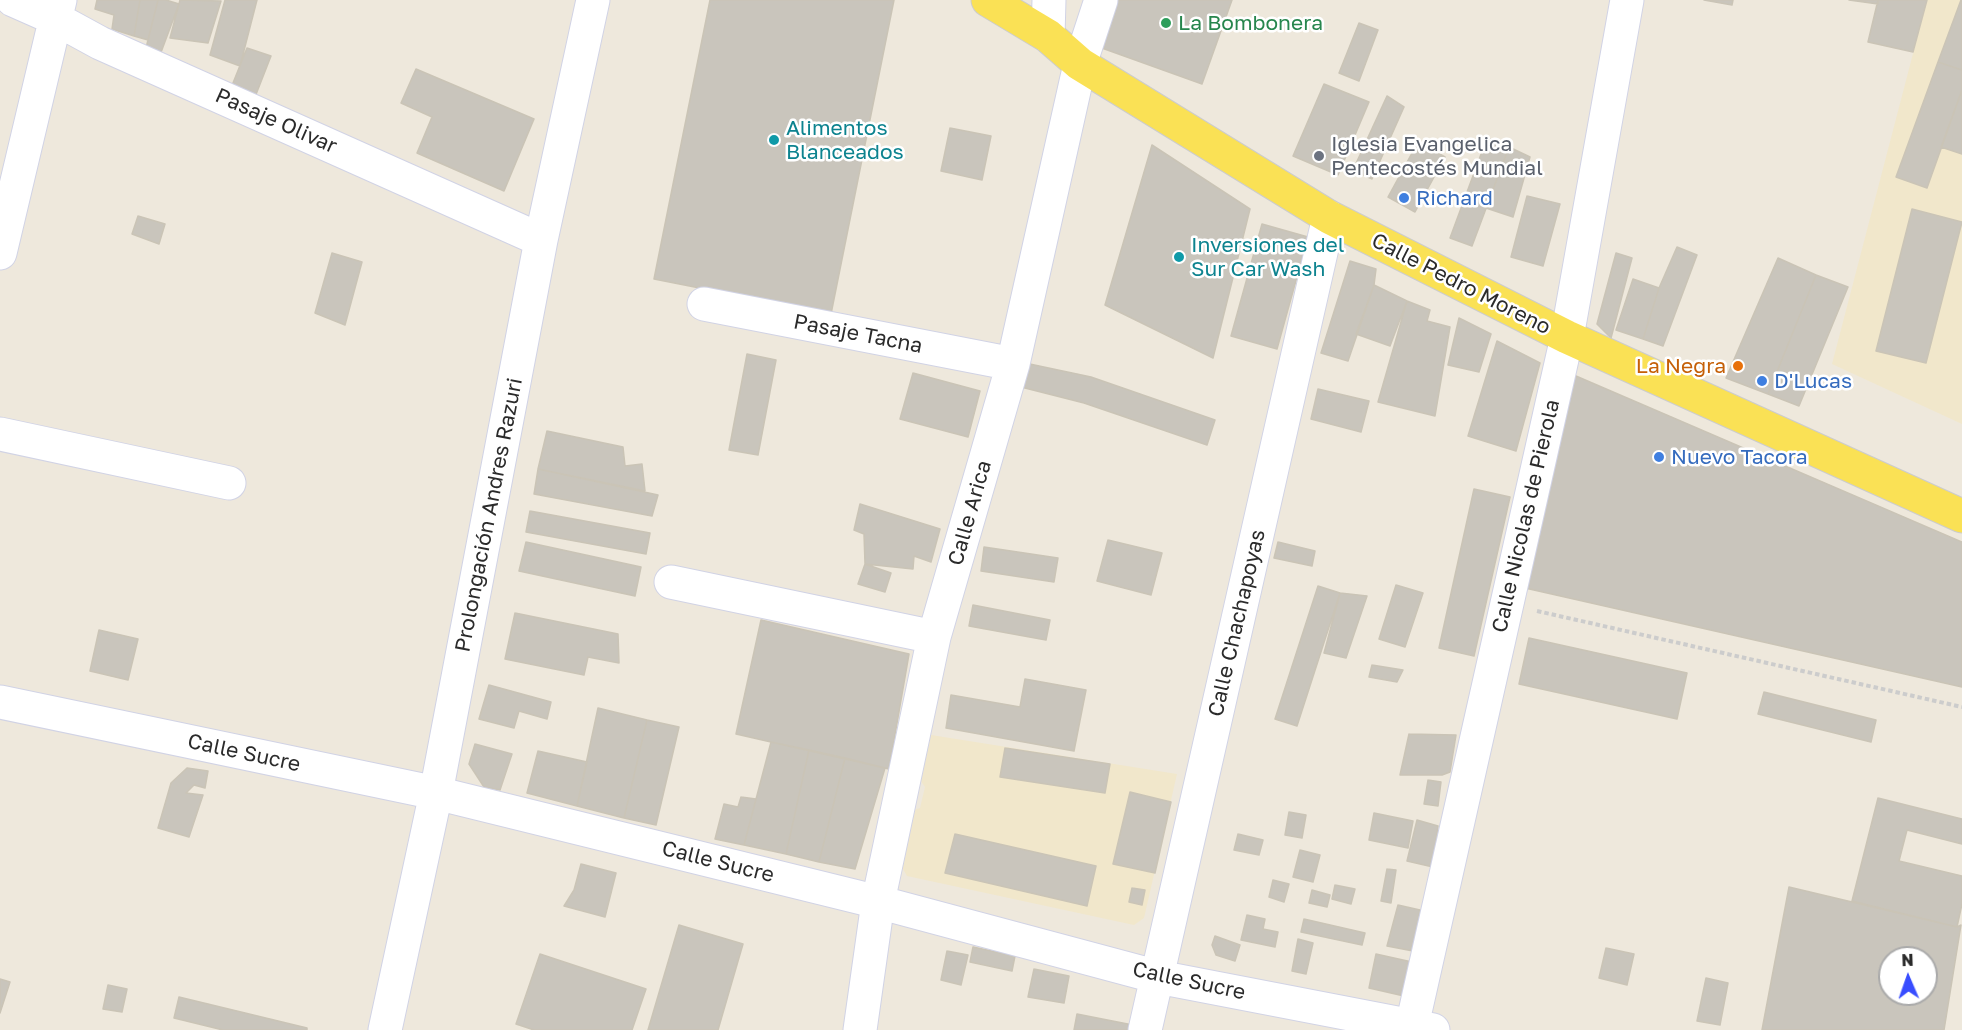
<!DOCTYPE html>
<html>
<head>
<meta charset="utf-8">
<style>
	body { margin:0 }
	#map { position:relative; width:1962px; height:1030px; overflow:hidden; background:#eee8dc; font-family:"Golos Text",sans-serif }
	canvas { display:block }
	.north { position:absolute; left:1878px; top:946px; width:60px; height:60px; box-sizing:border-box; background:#fff; border:2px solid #aaa; border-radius:50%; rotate:358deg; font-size:16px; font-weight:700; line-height:24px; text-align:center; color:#2b2b2b }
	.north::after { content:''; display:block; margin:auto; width:21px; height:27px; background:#384dff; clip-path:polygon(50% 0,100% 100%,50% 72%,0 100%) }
</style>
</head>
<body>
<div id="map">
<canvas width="1962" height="1030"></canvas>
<div class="north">N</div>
</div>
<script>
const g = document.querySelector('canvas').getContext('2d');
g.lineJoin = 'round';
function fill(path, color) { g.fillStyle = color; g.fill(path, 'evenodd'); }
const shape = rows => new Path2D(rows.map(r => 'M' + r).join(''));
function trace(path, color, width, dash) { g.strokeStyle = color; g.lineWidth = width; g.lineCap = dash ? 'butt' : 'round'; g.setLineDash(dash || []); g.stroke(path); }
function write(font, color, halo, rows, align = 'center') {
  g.font = font + ' "Golos Text",sans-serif'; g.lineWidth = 5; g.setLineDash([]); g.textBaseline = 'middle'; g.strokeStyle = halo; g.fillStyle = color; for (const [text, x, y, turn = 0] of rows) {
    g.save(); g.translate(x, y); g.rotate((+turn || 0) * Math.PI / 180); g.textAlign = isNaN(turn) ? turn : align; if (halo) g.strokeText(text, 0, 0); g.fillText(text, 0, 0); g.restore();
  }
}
fill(shape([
	[1927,0,1962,0,1962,424,1832,364],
	[931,735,1177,774,1144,918,1134,925,907,876,899,862,912,811,920,808,925,787,920,780]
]), '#f1e7cb');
const building = shape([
	[97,0,140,0,134,36,112,29,114,15,95,9,97,0],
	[140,0,158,0,148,40,134,36,140,0],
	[158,0,166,0,179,4,160,55,146,48,158,0],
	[180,0,221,1,208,43,170,38,180,0],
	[225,0,257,0,240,66,210,55,225,0],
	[710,0,894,0,831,314,654,279,710,0],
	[1116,0,1232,0,1202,84,1099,47,1116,0],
	[1704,0,1733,0,1732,5,1704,0],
	[1849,0,1878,0,1878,4,1849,0],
	[1878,0,1927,0,1913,52,1868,42,1878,0],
	[1961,0,1962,0,1962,70,1938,62,1961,0],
	[1359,23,1378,30,1359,81,1339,73,1359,23],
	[247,48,271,56,255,97,229,93,247,48],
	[1938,62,1962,70,1962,90,1927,188,1896,177,1938,62],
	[416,69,534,119,504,191,417,153,432,117,401,103,416,69],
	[1324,84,1369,102,1338,175,1293,156,1324,84],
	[1962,90,1962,154,1941,147,1962,90],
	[1387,96,1404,107,1372,179,1353,170,1387,96],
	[950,128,991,136,982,180,941,171,950,128],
	[1487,138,1509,147,1472,246,1450,238,1487,138],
	[1418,142,1445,157,1415,212,1388,197,1418,142],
	[1152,145,1250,209,1213,358,1105,305,1152,145],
	[1509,147,1530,157,1513,217,1486,208,1509,147],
	[1527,196,1560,204,1543,266,1511,257,1527,196],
	[1912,209,1962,222,1926,363,1876,351,1912,209],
	[138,216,165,224,159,244,132,234,138,216],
	[1262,224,1308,237,1277,349,1231,336,1262,224],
	[1677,247,1697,255,1663,346,1643,339,1659,288,1677,247],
	[332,253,362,262,345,325,315,313,332,253],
	[1616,253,1632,258,1611,338,1597,324,1616,253],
	[1778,258,1816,275,1768,394,1726,378,1778,258],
	[1350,261,1376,269,1374,285,1348,361,1321,353,1350,261],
	[1816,275,1848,287,1799,406,1768,394,1816,275],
	[1633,279,1659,288,1643,339,1616,330,1633,279],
	[1374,285,1407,301,1390,346,1356,334,1374,285],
	[1407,301,1430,310,1427,321,1450,327,1435,416,1378,402,1407,301],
	[1459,318,1491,334,1479,372,1448,365,1459,318],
	[1497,341,1540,363,1516,451,1468,436,1497,341],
	[747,354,776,360,758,455,729,450,747,354],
	[1025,363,1091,377,1215,420,1207,445,1084,403,1021,387,1025,363],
	[913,373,980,391,968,437,900,419,913,373],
	[1569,373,1962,542,1962,687,1525,588,1569,373],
	[1318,389,1369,401,1361,432,1311,419,1318,389],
	[547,431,623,447,625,466,642,464,645,491,538,469,547,431],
	[538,469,658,495,652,516,534,494,538,469],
	[1474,489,1510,497,1474,656,1439,648,1474,489],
	[860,504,940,529,931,562,914,556,913,569,865,564,864,534,854,530,860,504],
	[530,511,650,533,646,554,526,532,530,511],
	[1108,540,1162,553,1151,595,1097,581,1108,540],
	[526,542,641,567,635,596,519,571,526,542],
	[1278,542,1315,551,1312,566,1274,558,1278,542],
	[984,547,1058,558,1054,582,981,571,984,547],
	[865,564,891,573,885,592,858,584,865,564],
	[1396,585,1423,593,1405,647,1379,639,1396,585],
	[1318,586,1340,593,1297,726,1275,719,1318,586],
	[1340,593,1367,596,1346,658,1324,653,1340,593],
	[973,605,1050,620,1046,640,969,626,973,605],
	[515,613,618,634,619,663,588,657,584,675,505,659,515,613],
	[761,620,909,654,889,769,736,734,761,620],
	[99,630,138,639,128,680,90,671,99,630],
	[1529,638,1687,673,1677,719,1519,684,1529,638],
	[1372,665,1403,670,1397,682,1369,677,1372,665],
	[1025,679,1086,690,1074,751,946,728,951,695,1020,707,1025,679],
	[489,685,551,702,547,719,519,711,514,728,479,719,489,685],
	[1764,692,1876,720,1871,742,1758,714,1764,692],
	[598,708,647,720,624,818,577,806,598,708],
	[647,720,679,727,656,825,624,818,647,720],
	[1409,734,1456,735,1450,772,1442,775,1400,775,1409,734],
	[771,742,809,750,786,854,744,845,771,742],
	[475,744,512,754,500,790,484,787,469,764,475,744],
	[1005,748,1110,764,1105,793,1000,777,1005,748],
	[809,750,845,758,819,862,786,854,809,750],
	[538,751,587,762,577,806,527,793,538,751],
	[845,758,885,768,855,869,819,862,845,758],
	[187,768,208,771,205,788,194,785,186,793,203,795,189,837,158,828,171,783,187,768],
	[1428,780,1441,782,1438,806,1424,804,1428,780],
	[1130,792,1171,802,1155,873,1113,864,1130,792],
	[741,797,756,799,744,845,715,839,724,804,738,807,741,797],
	[1878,798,1962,819,1962,844,1907,830,1899,861,1962,876,1962,904,1957,927,1852,901,1878,798],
	[1289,812,1306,815,1302,838,1285,835,1289,812],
	[1374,813,1413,821,1408,848,1369,840,1374,813],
	[1417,820,1438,826,1433,867,1407,861,1417,820],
	[955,834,1096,866,1087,906,945,873,955,834],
	[1238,834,1263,840,1259,855,1234,850,1238,834],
	[1300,850,1320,855,1313,882,1293,877,1300,850],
	[581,864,616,873,605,917,564,906,574,890,581,864],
	[1387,869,1396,870,1391,903,1381,901,1387,869],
	[1273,880,1289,884,1284,902,1269,897,1273,880],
	[1335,885,1355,889,1351,904,1332,899,1335,885],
	[1789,887,1957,927,1961,925,1944,1030,1762,1030,1789,887],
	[1890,958,1926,958,1926,994,1890,994,1890,958],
	[1132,888,1145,890,1142,905,1129,902,1132,888],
	[1312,890,1330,895,1327,907,1309,903,1312,890],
	[1398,905,1420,910,1413,951,1387,946,1398,905],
	[1247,915,1265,919,1263,929,1278,932,1275,947,1241,940,1247,915],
	[1304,919,1365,933,1362,945,1301,932,1304,919],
	[679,925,743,944,718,1030,648,1030,679,925],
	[1215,936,1240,945,1235,961,1216,955,1212,945,1215,936],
	[1298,939,1313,943,1306,974,1292,971,1298,939],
	[973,947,1015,956,1012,971,970,962,973,947],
	[1606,948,1634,954,1627,985,1599,978,1606,948],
	[947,951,968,955,961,985,941,980,947,951],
	[540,954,646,989,632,1030,534,1030,516,1024,540,954],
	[1376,954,1412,962,1404,996,1369,988,1376,954],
	[1034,969,1069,976,1064,1003,1028,997,1034,969],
	[1706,978,1728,983,1720,1025,1697,1021,1706,978],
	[0,979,10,982,0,1013,0,979],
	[108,985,127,989,122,1012,103,1009,108,985],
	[179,997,307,1028,307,1030,223,1030,174,1018,179,997],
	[1077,1014,1143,1027,1142,1030,1074,1030,1077,1014]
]);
fill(building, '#c9c5bc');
trace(building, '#cac4b6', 1.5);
const minor = shape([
	[13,0,56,19,100,43,541,240],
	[1048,36,1049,0],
	[0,253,60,0],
	[704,304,1013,364],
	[0,434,229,483],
	[671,582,934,637],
	[0,702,436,793,878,902,1158,977,1433,1030],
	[385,1030,436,793,541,240,593,0],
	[860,1030,878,902,934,637,1013,364,1080,64,1101,0],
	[1145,1030,1329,217],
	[1411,1030,1567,337,1627,0]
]);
const major = shape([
	[988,0,1048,36,1080,64,1329,217,1567,337,1962,516]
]);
trace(minor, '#d1d3e5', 35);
trace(major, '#ccc', 35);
trace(shape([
	[1537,611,1962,707]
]), '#ccc', 4, [4.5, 3]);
trace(minor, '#fff', 33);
trace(major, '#fae155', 33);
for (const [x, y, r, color] of [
	[1166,23,6,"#2e9e5b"],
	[774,140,6,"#0f9aa8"],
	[1319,156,6,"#6b7280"],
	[1404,198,6,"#3f7fe0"],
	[1179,257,6,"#0f9aa8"],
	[1738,366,6,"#e8710a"],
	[1762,381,6,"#3f7fe0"],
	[1659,457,6,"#3f7fe0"]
]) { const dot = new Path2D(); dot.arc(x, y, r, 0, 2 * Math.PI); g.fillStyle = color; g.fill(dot); trace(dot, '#fff', 2); }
write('21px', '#27864d', '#fff', [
	["La Bombonera",1178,23]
], 'left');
write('21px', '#2b2b2b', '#fff', [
	["Pasaje Olivar",276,121,24],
	["Calle Pedro Moreno",1461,284,27],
	["Pasaje Tacna",858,334,11],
	["Calle Arica",970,513,-74],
	["Prolongación Andres Razuri",489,515,-79],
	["Calle Nicolas de Pierola",1526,516,-77],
	["Calle Chachapoyas",1237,623,-77],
	["Calle Sucre",244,753,12],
	["Calle Sucre",718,862,14],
	["Calle Sucre",1189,981,12]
]);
write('21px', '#0d838f', '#fff', [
	["Alimentos",786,128],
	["Blanceados",786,152],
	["Inversiones del",1191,245],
	["Sur Car Wash",1191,269]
], 'left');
write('21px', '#5b616d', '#fff', [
	["Iglesia Evangelica",1331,144],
	["Pentecostés Mundial",1331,168]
], 'left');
write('21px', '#366cbe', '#fff', [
	["Richard",1416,198],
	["D'Lucas",1774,381],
	["Nuevo Tacora",1671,457]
], 'left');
write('21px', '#c56008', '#fff', [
	["La Negra",1726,366]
], 'right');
</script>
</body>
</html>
